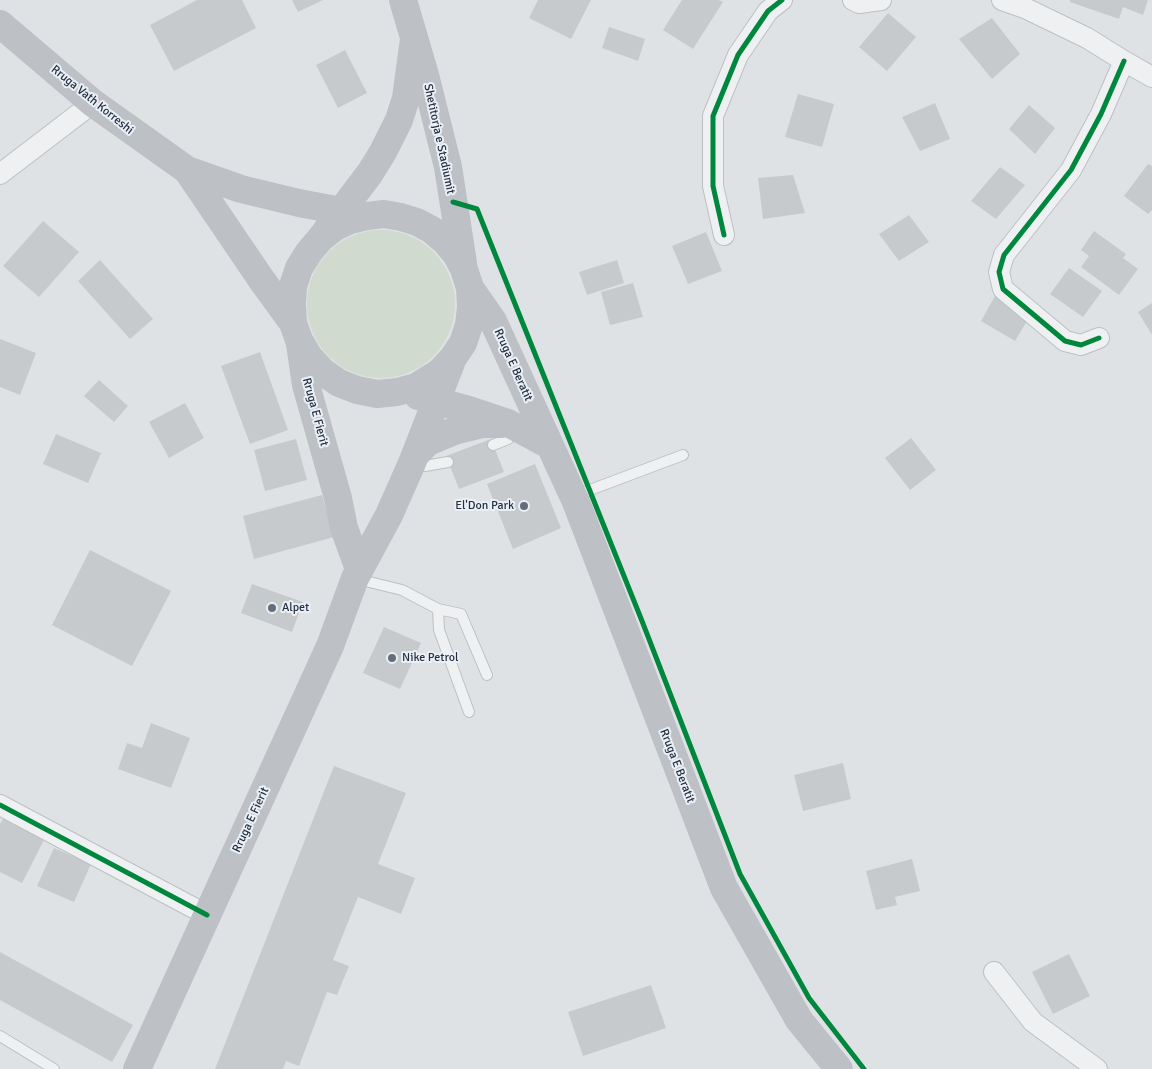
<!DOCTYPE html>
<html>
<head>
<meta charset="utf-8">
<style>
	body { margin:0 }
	canvas { display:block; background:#dfe2e5 }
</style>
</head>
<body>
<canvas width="1152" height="1069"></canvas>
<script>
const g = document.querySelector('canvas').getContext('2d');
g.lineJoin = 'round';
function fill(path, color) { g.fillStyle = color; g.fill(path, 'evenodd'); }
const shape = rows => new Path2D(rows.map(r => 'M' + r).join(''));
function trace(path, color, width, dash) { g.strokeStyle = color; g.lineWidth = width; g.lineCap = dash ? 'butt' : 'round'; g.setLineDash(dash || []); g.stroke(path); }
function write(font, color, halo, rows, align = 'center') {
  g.font = font + ' Signika,sans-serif'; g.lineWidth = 4; g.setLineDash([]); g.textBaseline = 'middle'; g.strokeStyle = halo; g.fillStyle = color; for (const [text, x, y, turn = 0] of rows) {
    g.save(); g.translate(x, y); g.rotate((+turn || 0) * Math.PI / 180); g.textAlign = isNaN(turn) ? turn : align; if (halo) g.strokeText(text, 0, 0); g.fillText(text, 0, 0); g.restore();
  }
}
fill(shape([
	'307 304a74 74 0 1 1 148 0a74 74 0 1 1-148 0Z'
]), '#d0dace');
fill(shape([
	[197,0,242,0,256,28,174,71,150,25],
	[292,0,323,0,298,12],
	[538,0,591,0,571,39,529,18],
	[682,0,719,0,723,2,693,49,663,30],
	[1070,0,1148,0,1143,15,1123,7,1119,19,1070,2],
	[888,13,916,37,887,71,859,47],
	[992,18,1020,54,992,79,959,39],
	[609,27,645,39,638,61,602,48],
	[345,50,367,93,338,108,316,65],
	[798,94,834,104,822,147,785,137],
	[935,103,950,139,920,151,902,117],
	[1029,105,1055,128,1035,154,1009,129],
	[1148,164,1152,166,1152,210,1148,214,1124,196],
	[1000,167,1025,185,996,219,971,201],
	[793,175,805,213,763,219,758,178],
	[909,215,929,242,899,261,879,234],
	[43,221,79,252,39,297,3,266],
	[1094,231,1126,254,1123,258,1138,269,1119,295,1081,267,1089,256,1081,250],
	[706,232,722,271,688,284,672,246],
	[100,260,153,319,130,339,78,281],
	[617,260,624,283,587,295,579,272],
	[1069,268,1102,291,1083,317,1050,294],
	[633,283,643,317,610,325,601,292],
	[995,296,1030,316,1015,341,981,321],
	[1152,303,1152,335,1138,312],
	[0,339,36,353,20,395,0,387],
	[260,352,288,430,250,444,221,366],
	[99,380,128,406,114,422,84,396],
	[185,403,204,438,169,458,149,422],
	[56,434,101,453,88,483,43,464],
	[911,438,936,470,910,490,885,458],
	[296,439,307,480,265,491,254,450],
	[491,439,504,472,459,489,446,456],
	[535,464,561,528,513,549,487,484],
	[322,495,334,537,254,559,243,516],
	[90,550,171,591,132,666,52,625],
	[252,584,303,602,292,632,241,613],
	[384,627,421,643,400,689,363,673],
	[151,723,190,738,171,788,118,769,127,743,142,748],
	[843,763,851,799,803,811,794,775],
	[334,766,406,793,378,864,415,878,401,914,358,897,333,960,349,966,337,995,327,992,299,1066,286,1061,283,1069,215,1069],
	[4,817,45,838,22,883,0,872,0,824],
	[54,848,91,864,74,902,37,886],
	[912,859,920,891,895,897,897,905,876,910,866,871],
	[0,952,133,1025,112,1062,0,1000],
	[1069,954,1090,996,1053,1014,1032,972],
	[651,985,666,1028,583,1056,568,1012]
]), '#c7cacd');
const lane = shape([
	[493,445,508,439,513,427],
	[413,463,425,466,448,462],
	[574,496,683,455],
	[357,579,402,590,438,609,461,614,487,675],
	[438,609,439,630,469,712],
	[0,1036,54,1069]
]);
const street = shape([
	[853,0,859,3,881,0],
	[1002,0,1025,8,1087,38,1124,61,1152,77],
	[0,174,93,103],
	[724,235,713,186,713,116,738,55,768,11,782,0],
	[1099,338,1081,345,1065,341,1003,289,999,272,1004,255,1071,170,1101,114,1124,61],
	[0,805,207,915],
	[994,972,1033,1022,1097,1069]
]);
trace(lane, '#bdc0c3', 12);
trace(street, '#bdc0c3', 22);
trace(lane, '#eef0f2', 10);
trace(street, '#eef0f2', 20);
trace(shape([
	[403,0,425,75,448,167,463,263],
	[0,24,93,103,187,170,241,189,299,203,357,214],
	[187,170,261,279,293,323],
	[321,238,335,227,350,220,367,216,384,214,401,217,417,222,432,230,445,241,456,254,464,269,470,288,471,307,469,325,463,343,453,358,440,372,416,387,397,392,377,394,357,390,339,383,323,372,309,357,299,340,293,323,292,304,293,286,299,268,309,252,321,238,370,173,383,152,399,120,406,98,414,39],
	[470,288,493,321,576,502,724,888,799,1020,839,1069],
	[300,344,306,385,338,498,344,528,359,569],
	[418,396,469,410,508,423,549,445],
	[416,454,428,442,454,431,483,424,501,424],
	[137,1069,330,646,355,578,389,515,412,463,451,363]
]), '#bdc0c5', 28);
trace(shape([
	[453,202,477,209,642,621,740,874,809,998,864,1069],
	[724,235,713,186,713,116,738,55,768,11,782,0],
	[1099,338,1081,345,1065,341,1003,289,999,272,1004,255,1071,170,1101,114,1124,61],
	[0,805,207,915]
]), '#00873e', 5);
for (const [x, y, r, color] of [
	[524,506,5,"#656e7a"],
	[272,608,5,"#656e7a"],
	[392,658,5,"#656e7a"]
]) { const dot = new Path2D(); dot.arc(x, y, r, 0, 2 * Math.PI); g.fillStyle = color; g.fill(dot); trace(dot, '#ebf0f6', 2); }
write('12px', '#243040', '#ebf0f6', [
	["Rruga Vath Korreshi",92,100,39],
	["Shetitorja e Stadiumit",439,139,78],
	["Rruga E Beratit",513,365,66],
	["Rruga E Fierit",315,412,75],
	["Rruga E Beratit",677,766,69],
	["Rruga E Fierit",251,820,-65]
]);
write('12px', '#243040', '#ebf0f6', [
	["El'Don Park",514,506,"right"],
	["Alpet",282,608],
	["Nike Petrol",402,658]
], 'left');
</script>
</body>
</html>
